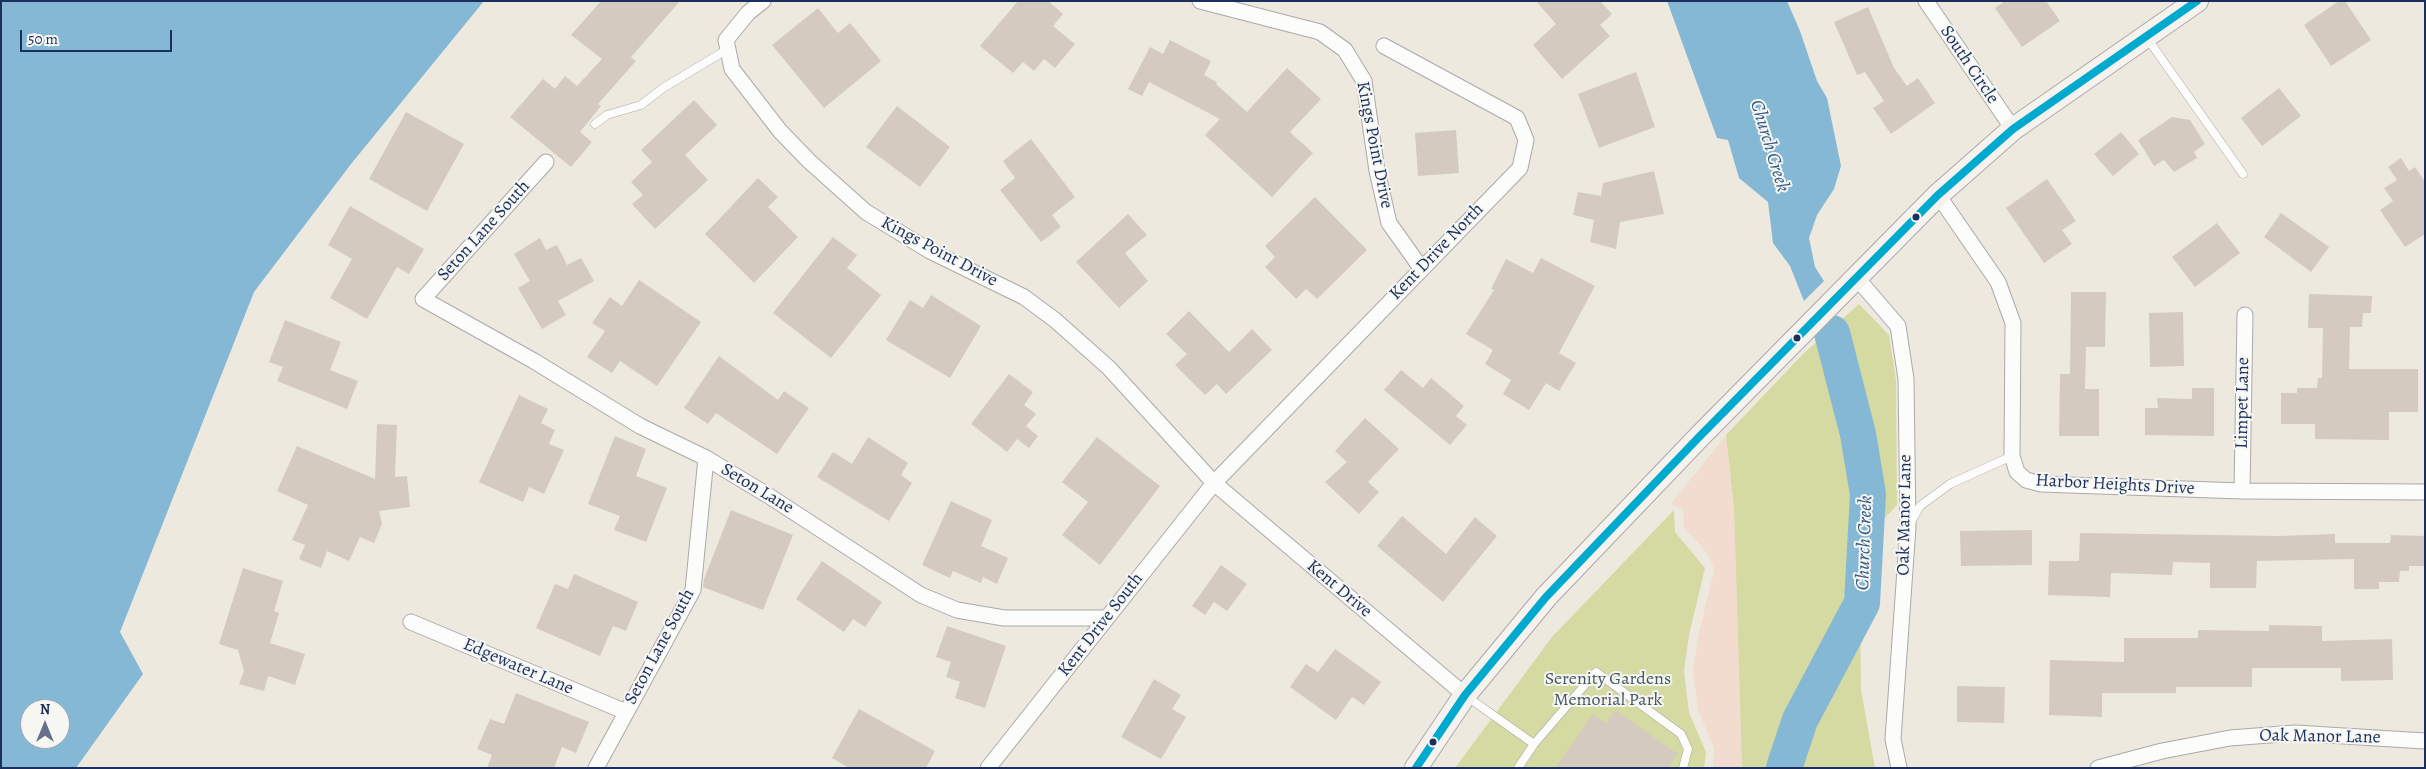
<!DOCTYPE html>
<html>
<head>
<meta charset="utf-8">
<style>
	body { margin:0 }
	#map { position:relative; width:2426px; height:769px; overflow:hidden; background:#eee9df; font-family:Alegreya,serif }
	canvas { display:block }
	.frame { position:absolute; inset:0; border:2px solid #1b2f5e; pointer-events:none }
	.north { position:absolute; left:20px; top:699px; width:50px; height:50px; box-sizing:border-box; background:#f6f6f2; border:1px solid #9ea6b7; border-radius:50%; rotate:0deg; font-size:14px; font-weight:700; line-height:20px; text-align:center; color:#1b2f5e }
	.north::after { content:''; display:block; margin:auto; width:18px; height:22px; background:#65708b; clip-path:polygon(50% 0,100% 100%,50% 72%,0 100%) }
	.scale { position:absolute; left:20px; top:30px; width:152px; height:22px; box-sizing:border-box; border:2px solid #1b2f5e; border-top:0; padding-left:6px; font-size:15px; line-height:18px; white-space:nowrap; color:#1b2f5e; -webkit-text-stroke:4px #f6f6f2; paint-order:stroke }
</style>
</head>
<body>
<div id="map">
<canvas width="2426" height="769"></canvas>
<div class="frame"></div>
<div class="north">N</div>
<div class="scale">50 m</div>
</div>
<script>
const g = document.querySelector('canvas').getContext('2d');
g.lineJoin = 'round';
function fill(path, color) { g.fillStyle = color; g.fill(path, 'evenodd'); }
const shape = rows => new Path2D(rows.map(r => 'M' + r).join(''));
function trace(path, color, width, dash) { g.strokeStyle = color; g.lineWidth = width; g.lineCap = dash ? 'butt' : 'round'; g.setLineDash(dash || []); g.stroke(path); }
function write(font, color, halo, rows, align = 'center') {
  g.font = font + ' Alegreya,serif'; g.lineWidth = 4; g.setLineDash([]); g.textBaseline = 'middle'; g.strokeStyle = halo; g.fillStyle = color; for (const [text, x, y, turn = 0] of rows) {
    g.save(); g.translate(x, y); g.rotate((+turn || 0) * Math.PI / 180); g.textAlign = isNaN(turn) ? turn : align; if (halo) g.strokeText(text, 0, 0); g.fillText(text, 0, 0); g.restore();
  }
}
fill(shape([
	[1726,435,1734,509,1742,768,1713,768,1714,748,1698,710,1693,671,1698,637,1714,570,1712,562,1703,548,1684,528,1683,510,1671,504]
]), '#f2dcd0');
fill(shape([
	[1859,304,1889,335,1896,380,1897,505,1870,534,1860,610,1861,690,1875,768,1742,768,1734,509,1726,435,1803,354],
	[1674,510,1675,532,1705,568,1689,635,1684,671,1689,713,1706,752,1704,768,1455,768,1552,637]
]), '#d5daa2');
fill(shape([
	[1,1,484,1,351,164,254,292,120,632,143,674,76,768,1,768],
	[30,709,60,709,60,739,30,739],
	[1667,1,1787,1,1800,31,1817,81,1827,98,1841,166,1834,189,1817,215,1809,238,1815,267,1824,281,1804,301,1790,266,1773,243,1768,202,1739,178,1728,140,1717,138]
]), '#84b8d4');
trace(shape([
	[1784,768,1800,720,1862,603,1868,494,1858,434,1832,333]
]), '#84b8d4', 36);
fill(shape([
	[601,1,680,1,631,57,636,61,598,104,601,106,580,132,592,142,571,167,510,117,543,79,555,89,565,76,577,86,602,59,571,35],
	[1018,1,1048,1,1063,14,1053,26,1075,44,1055,68,1044,59,1034,71,1023,62,1013,73,980,46],
	[1536,1,1600,1,1612,14,1600,25,1610,36,1562,79,1533,45,1556,24],
	[2005,1,2046,1,2060,21,2022,47,1995,8],
	[2339,1,2345,1,2371,40,2331,66,2304,25],
	[1868,7,1894,68,1907,86,1918,78,1935,103,1891,134,1873,108,1884,101,1865,72,1857,75,1834,22],
	[818,8,838,33,850,23,881,61,824,108,772,45],
	[1170,40,1211,61,1204,75,1217,82,1216,84,1247,112,1287,68,1321,99,1290,132,1313,153,1272,197,1205,135,1220,119,1149,82,1142,96,1128,89,1150,47,1163,54],
	[1636,72,1655,127,1599,148,1578,94],
	[2279,88,2301,116,2262,146,2241,118],
	[694,100,717,125,685,155,708,180,655,229,632,204,643,195,631,182,652,162,641,150],
	[897,106,950,147,920,187,866,147],
	[406,112,464,144,427,211,369,179],
	[2172,117,2190,120,2205,144,2194,152,2197,158,2174,172,2164,160,2154,166,2138,140],
	[1456,130,1459,173,1418,176,1415,133],
	[2121,132,2139,154,2113,176,2094,154],
	[1031,139,1075,197,1052,215,1061,227,1041,242,1000,190,1015,178,1003,161],
	[2401,158,2409,171,2415,167,2425,182,2425,234,2405,247,2380,210,2393,201,2384,188,2397,180,2388,167],
	[1654,171,1664,214,1620,222,1616,249,1590,242,1594,220,1573,215,1578,192,1601,196,1603,183],
	[758,178,778,197,768,207,798,237,754,283,705,234],
	[2047,179,2076,221,2062,230,2072,244,2044,263,2006,208],
	[1315,197,1367,250,1317,299,1306,289,1296,299,1265,267,1275,257,1265,246],
	[350,206,424,249,409,274,397,267,367,319,330,298,352,259,328,245],
	[2281,213,2329,247,2311,272,2264,237],
	[1128,214,1147,235,1125,253,1148,281,1119,308,1076,262],
	[2217,223,2240,253,2195,287,2172,257],
	[833,237,857,255,847,268,881,295,831,358,773,313],
	[540,238,546,250,557,245,567,265,581,258,594,281,558,301,566,315,542,329,518,288,530,281,514,254],
	[1541,258,1595,286,1559,353,1576,363,1559,391,1546,383,1529,410,1503,394,1511,380,1485,364,1493,350,1466,334,1494,290,1491,289,1506,259,1533,273],
	[639,280,701,322,657,386,620,361,612,373,587,357,605,331,592,323,610,297,622,306],
	[2071,292,2106,292,2105,347,2086,347,2085,389,2099,389,2099,436,2059,436,2060,374,2070,374],
	[2309,294,2372,296,2371,313,2363,313,2362,327,2350,327,2349,369,2418,369,2418,412,2389,412,2389,440,2315,439,2315,424,2281,424,2281,393,2297,393,2297,388,2317,388,2318,378,2322,378,2323,328,2308,328],
	[931,295,981,326,950,378,886,340,910,300,923,308],
	[1189,311,1229,352,1252,329,1272,350,1226,394,1217,384,1205,395,1175,365,1187,354,1166,334],
	[2183,312,2184,366,2150,367,2149,313],
	[285,320,341,342,330,370,358,381,347,409,277,381,283,367,269,362],
	[719,356,778,400,784,391,809,408,777,454,716,413,708,424,684,408],
	[1401,370,1423,388,1431,378,1464,406,1456,416,1467,425,1450,445,1384,390],
	[1009,374,1033,392,1024,405,1036,414,1026,426,1038,436,1029,448,1017,439,1007,452,971,424],
	[2192,388,2214,388,2214,436,2145,435,2145,408,2158,408,2157,398,2192,399],
	[519,395,548,409,541,423,555,430,549,444,564,450,544,494,529,487,523,502,479,482],
	[1365,418,1399,449,1368,482,1379,492,1359,514,1325,482,1347,462,1335,451],
	[377,424,397,425,395,477,407,476,410,507,379,511,382,524,374,543,360,537,349,561,327,551,321,568,299,559,305,545,292,540,308,505,277,491,297,446,375,479],
	[615,436,646,449,636,476,667,488,646,542,614,530,620,516,588,504],
	[868,437,908,463,901,475,912,483,889,521,817,477,833,452,852,464],
	[1097,437,1160,486,1100,565,1062,535,1088,502,1062,482],
	[951,501,992,520,981,546,1008,558,997,584,983,577,981,583,953,571,950,578,922,565],
	[731,510,793,535,763,610,703,587,704,579],
	[1402,516,1446,554,1475,517,1497,536,1443,602,1377,546],
	[2032,530,2032,565,1961,566,1960,531],
	[2080,533,2280,536,2335,534,2335,543,2390,543,2391,535,2425,536,2425,566,2409,566,2409,571,2400,571,2399,582,2379,582,2379,589,2354,589,2354,559,2257,561,2256,588,2210,588,2210,563,2173,562,2172,575,2111,573,2110,597,2048,595,2049,561,2079,561],
	[822,561,882,602,865,627,853,619,844,632,796,599],
	[1221,565,1247,584,1227,611,1214,602,1205,615,1192,606],
	[243,568,283,581,274,611,279,613,270,643,305,654,295,685,268,676,264,691,239,684,244,671,238,650,219,644],
	[574,574,638,602,626,631,613,626,600,656,536,628,555,584,568,589],
	[2269,625,2322,626,2322,641,2392,639,2393,680,2341,681,2341,668,2252,668,2252,687,2176,687,2176,693,2102,693,2102,717,2049,715,2050,660,2124,662,2124,638,2198,638,2198,630,2269,631],
	[947,626,1006,646,985,708,955,698,960,682,946,677,951,662,936,657],
	[1335,649,1381,682,1364,705,1352,697,1336,720,1290,687,1306,664,1318,672],
	[1154,679,1181,695,1172,709,1186,717,1161,759,1121,737],
	[1957,686,2005,687,2004,723,1957,722],
	[516,693,589,722,576,753,562,747,554,768,487,768,492,755,477,749,490,719,504,724],
	[859,709,935,751,926,768,849,768,832,758],
	[1615,710,1678,754,1668,768,1555,768,1593,714,1606,723]
]), '#d5cabf');
const lane = shape([
	[2147,38,2243,174],
	[595,124,607,115,641,105,663,88,728,49],
	[1911,522,1920,506,1950,484,2012,456],
	[1466,696,1534,744],
	[1518,768,1534,744,1596,672,1681,734,1688,749,1683,768]
]);
const street = shape([
	[763,1,748,13,726,40,732,69,780,131,809,161,866,212,930,251,1024,297,1055,320,1109,368,1214,483,1465,695],
	[1200,1,1320,32,1345,50,1364,81,1377,171,1389,223,1421,268],
	[1926,1,2013,129],
	[546,162,423,299,534,361,640,426,706,458,769,496,921,595,957,610,1004,618,1106,618],
	[1938,195,1998,282,2013,323,2012,456,2017,472,2026,480,2041,484,2242,491,2425,492],
	[1856,277,1898,326,1906,379,1908,527,1893,739,1899,768],
	[2242,491,2245,315],
	[411,622,626,712],
	[596,768,693,590,706,458],
	[988,768,1214,483,1520,168,1526,140,1517,118,1384,46],
	[2098,768,2162,751,2230,738,2295,733,2425,741]
]);
const secondary = shape([
	[1416,768,1465,695,1546,597,1699,437,1938,195,2013,129,2197,1]
]);
trace(lane, '#aaa9aa', 9);
trace(street, '#aaa9aa', 17);
trace(secondary, '#aaa9aa', 24);
trace(lane, '#fcfcfa', 8);
trace(street, '#fcfcfa', 15);
trace(secondary, '#f6f3ef', 22);
trace(shape([
	[1416,768,1465,695,1546,597,1699,437,1938,195,2013,129,2197,1]
]), '#00a9ce', 8);
for (const [x, y, r, color] of [
	[1916,217,4.5,"#1b2f5e"],
	[1797,338,4.5,"#1b2f5e"],
	[1433,742,4.5,"#1b2f5e"]
]) { const dot = new Path2D(); dot.arc(x, y, r, 0, 2 * Math.PI); g.fillStyle = color; g.fill(dot); trace(dot, '#f6f6f2', 2); }
write('18px', '#1b2f5e', '#f6f6f2', [
	["South Circle",1969,65,56],
	["Kings Point Drive",1374,145,79],
	["Seton Lane South",484,231,-48],
	["Kings Point Drive",939,252,28],
	["Kent Drive North",1437,252,-46],
	["Limpet Lane",2243,403,-89],
	["Harbor Heights Drive",2115,485,3],
	["Seton Lane",757,489,31],
	["Oak Manor Lane",1905,515,-89],
	["Kent Drive",1339,589,40],
	["Kent Drive South",1101,625,-52],
	["Seton Lane South",660,647,-62],
	["Edgewater Lane",518,667,23],
	["Oak Manor Lane",2320,737,1]
]);
write('18px', '#445762', '#f6f6f2', [
	["Serenity Gardens",1608,680],
	["Memorial Park",1608,701]
]);
write('italic 19px', '#305886', '#f6f6f2', [
	["Church Creek",1769,146,73],
	["Church Creek",1865,543,-88]
]);
</script>
</body>
</html>
